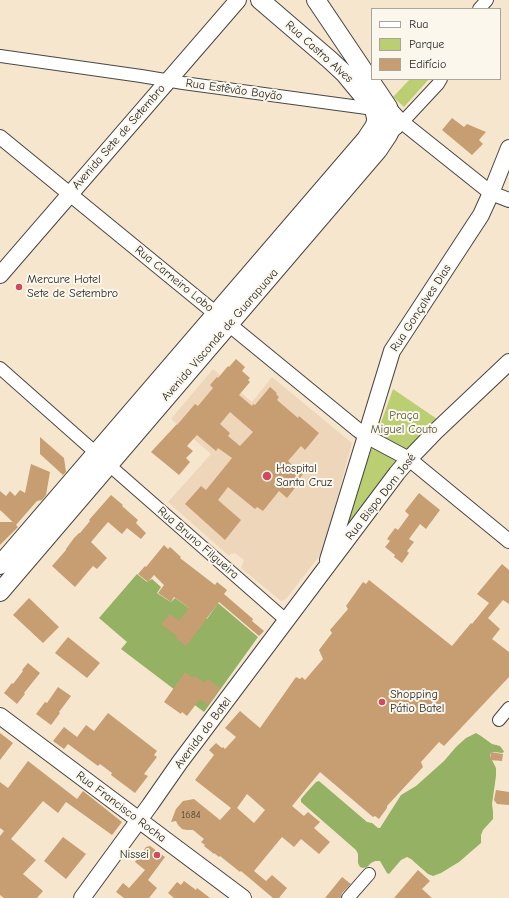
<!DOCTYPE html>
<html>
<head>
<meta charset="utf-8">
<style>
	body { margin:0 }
	#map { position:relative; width:509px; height:898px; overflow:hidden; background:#f6e6ce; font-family:"Comic Neue",sans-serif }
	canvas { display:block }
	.legend { position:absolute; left:371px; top:8px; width:130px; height:72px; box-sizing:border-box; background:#fbf7ec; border:1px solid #a8a59f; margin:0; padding:5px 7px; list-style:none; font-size:12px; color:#2b2b2b }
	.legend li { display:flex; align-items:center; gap:8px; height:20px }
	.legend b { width:20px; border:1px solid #a8a59f }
</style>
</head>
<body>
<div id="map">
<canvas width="509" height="898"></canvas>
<ul class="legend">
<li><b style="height:5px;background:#fff"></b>Rua</li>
<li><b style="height:11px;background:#bbce72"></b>Parque</li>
<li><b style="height:11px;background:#c79e72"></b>Edifício</li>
</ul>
</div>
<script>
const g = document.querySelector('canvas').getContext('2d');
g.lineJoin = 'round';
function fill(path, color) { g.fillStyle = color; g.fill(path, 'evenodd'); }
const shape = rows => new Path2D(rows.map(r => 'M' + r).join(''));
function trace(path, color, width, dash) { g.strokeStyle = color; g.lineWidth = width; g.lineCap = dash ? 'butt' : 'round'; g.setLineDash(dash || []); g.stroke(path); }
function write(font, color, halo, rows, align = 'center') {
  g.font = font + ' "Comic Neue",sans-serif'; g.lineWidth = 4; g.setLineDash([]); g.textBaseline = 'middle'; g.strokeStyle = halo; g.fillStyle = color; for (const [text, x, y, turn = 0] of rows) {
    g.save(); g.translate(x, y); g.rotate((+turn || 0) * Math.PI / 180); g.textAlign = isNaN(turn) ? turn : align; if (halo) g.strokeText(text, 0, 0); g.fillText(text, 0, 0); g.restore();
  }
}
fill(shape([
	[213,369,252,402,272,377,352,443,337,499,324,550,286,599,281,601,241,568,244,560,235,553,228,555,168,502,211,454,171,419]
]), '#eed6bb');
fill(shape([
	[410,79,429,79,404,107,393,97],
	[393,389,437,419,341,535]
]), '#bbce72');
fill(shape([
	[137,574,147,582,152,579,161,587,157,593,166,599,171,602,175,598,189,608,191,607,207,619,218,603,258,637,204,712,121,649,127,642,99,618],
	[476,733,481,736,492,744,500,746,503,750,504,752,502,753,495,752,491,752,490,756,496,768,496,776,492,804,493,812,493,819,483,830,481,835,481,843,459,862,441,873,433,876,428,874,411,859,407,857,401,860,389,874,387,873,380,861,375,861,371,863,367,867,363,868,360,867,358,863,358,854,356,850,301,802,301,799,306,793,316,782,319,781,367,822,372,823,378,828,380,828,401,795,416,786,444,761,456,747,466,738]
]), '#94b164');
fill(shape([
	[452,118,464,127,467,124,486,132,479,140,483,144,472,155,442,130],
	[236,359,245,367,242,371,250,378,248,380,250,382,239,395,252,406,253,404,255,405,270,387,277,393,276,394,279,397,277,400,298,418,299,416,319,433,305,450,301,446,288,461,303,474,297,482,298,484,287,498,279,491,263,511,257,507,255,509,228,487,218,500,241,520,225,540,185,504,201,486,206,490,232,458,218,448,216,451,197,435,187,446,193,451,186,458,190,462,179,475,151,452,177,424,177,425,195,404,198,406,213,388,210,385,217,377,218,378,228,366,229,367],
	[230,412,253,432,240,446,228,436,230,433,220,424],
	[40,437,64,458,66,472,63,475,40,454],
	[31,464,50,472,46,495,42,500,37,501,16,525,0,510,0,491,6,496,10,491,15,496,20,490,25,493],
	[419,493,440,510,426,529,420,524,409,539,414,542,407,551,409,553,402,563,394,557,395,555,385,547,390,541,387,539,395,528,398,530,409,515,405,511],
	[111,495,123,505,122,506,138,520,136,523,146,533,141,539,127,528,122,534,108,522,91,542,107,558,97,569,93,566,75,587,52,566,66,550,66,549,74,538,79,533,80,533,90,521,89,520],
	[0,522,13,522,18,527,0,545],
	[164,545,168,549,170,547,181,557,180,558,215,585,217,582,227,590,224,594,253,619,252,621,264,631,259,636,219,602,186,646,176,638,177,636,161,624,170,614,179,621,189,608,174,597,171,602,158,593,164,585,154,575,148,582,138,574,145,566,146,567],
	[502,564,509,570,509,604,503,600,488,618,500,629,492,639,509,652,509,677,444,746,439,742,421,762,423,767,387,806,387,808,379,819,375,816,373,817,320,772,292,806,304,816,308,812,320,822,314,828,330,842,319,854,301,839,294,847,282,837,254,871,266,881,272,875,287,888,279,898,273,898,241,871,240,872,220,856,219,857,214,853,214,854,204,846,205,845,201,842,204,839,193,830,187,830,182,829,178,825,176,821,171,822,176,809,183,801,194,799,220,820,231,808,195,780,214,755,209,750,216,743,222,748,223,747,225,749,236,737,225,728,240,711,260,728,296,677,300,679,302,677,305,680,323,659,319,650,332,633,330,630,348,609,346,606,363,582,366,584,369,580,452,646,471,623,472,624,489,603,477,594],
	[247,794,265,810,254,823,237,808],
	[29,598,59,627,43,643,13,615],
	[68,637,100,663,87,678,55,653],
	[28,663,40,673,24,693,25,694,17,704,4,693,12,683,13,684,23,671,22,670],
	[185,672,193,678,195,676,205,683,208,679,220,688,208,705,200,699,187,716,182,712,181,714,164,702],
	[58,687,71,696,59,712,60,713,51,725,36,714,45,702,47,703],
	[108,713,157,751,154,755,157,757,144,774,148,776,135,793,111,775,112,773,100,764,98,766,68,744,64,749,53,741,64,727,77,737,86,725,94,731],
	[0,733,13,743,0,760],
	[491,752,503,754,502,761,490,760],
	[28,761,77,799,83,791,122,822,112,835,66,802,58,813,43,801,11,839,36,860,23,874,43,891,37,898,4,898,0,895,0,836,4,831,0,828,0,782,8,788],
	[496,790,509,792,509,805,497,804,494,800],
	[63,837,86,854,66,879,44,861],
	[150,846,165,857,148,880,157,888,149,898,124,898,116,892,123,883,129,888,145,870,135,862,146,847],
	[418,870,430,881,422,889,432,898,394,898],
	[342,877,351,884,342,893,341,897,340,898,325,898],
	[184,881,196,890,197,888,210,898,174,898,168,893,177,882,181,885]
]), '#c79e72');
const minor = shape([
	[479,9,487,0],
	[0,56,141,76,183,83,374,109],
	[396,129,438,84,441,79],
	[0,368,96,453],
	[109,465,287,621],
	[499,720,509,708],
	[348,898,369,874]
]);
const tertiary = shape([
	[388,107,402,122,491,193,509,200],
	[0,137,358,430,366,436,409,459,509,541]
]);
const secondary = shape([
	[0,275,238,0],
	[328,560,392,351,481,215,491,193,509,148],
	[0,716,243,898],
	[82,898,150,805,180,762,397,473,409,459,435,432,509,362]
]);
const primary = shape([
	[0,565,366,139,374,127,376,122,376,118,374,109,345,74,330,60,260,0],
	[0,592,378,150,388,135,392,127,391,116,388,107,316,0]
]);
trace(minor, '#494743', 14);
trace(tertiary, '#494743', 16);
trace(secondary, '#494743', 18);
trace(primary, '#494743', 20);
trace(minor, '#fff', 12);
trace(tertiary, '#fff', 14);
trace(secondary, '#fff', 16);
trace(primary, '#fff', 18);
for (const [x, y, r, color] of [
	[19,287,4,"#d1495b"],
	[267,476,5,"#d1495b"],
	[382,702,4,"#d1495b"],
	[157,855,4,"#d1495b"]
]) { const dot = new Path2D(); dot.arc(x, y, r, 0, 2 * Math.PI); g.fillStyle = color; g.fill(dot); trace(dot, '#fbf7ec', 1.5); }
write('10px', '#52483d', null, [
	["1684",191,815]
]);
write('12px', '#2b2b2b', '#fbf7ec', [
	["Rua Castro Alves",319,52,42],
	["Rua Estêvão Bayão",234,90,8],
	["Avenida Sete de Setembro",119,137,-49],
	["Rua Carneiro Lobo",174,279,39],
	["Rua Gonçalves Dias",421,308,-57],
	["Avenida Visconde de Guarapuava",220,335,-49],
	["Rua Bispo Dom José",381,497,-52],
	["Rua Bruno Filgueira",198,543,41],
	["Avenida do Batel",203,733,-53],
	["Rua Francisco Rocha",121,807,37]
]);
write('12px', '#2b2b2b', '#fbf7ec', [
	["Mercure Hotel",27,280],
	["Sete de Setembro",27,294],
	["Hospital",276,469],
	["Santa Cruz",276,483],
	["Shopping",390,695],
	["Pátio Batel",390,709],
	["Nissei",149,855,"right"]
], 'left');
write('12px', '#565c40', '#fbf7ec', [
	["Praça",404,416],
	["Miguel Couto",404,430]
]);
</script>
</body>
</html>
